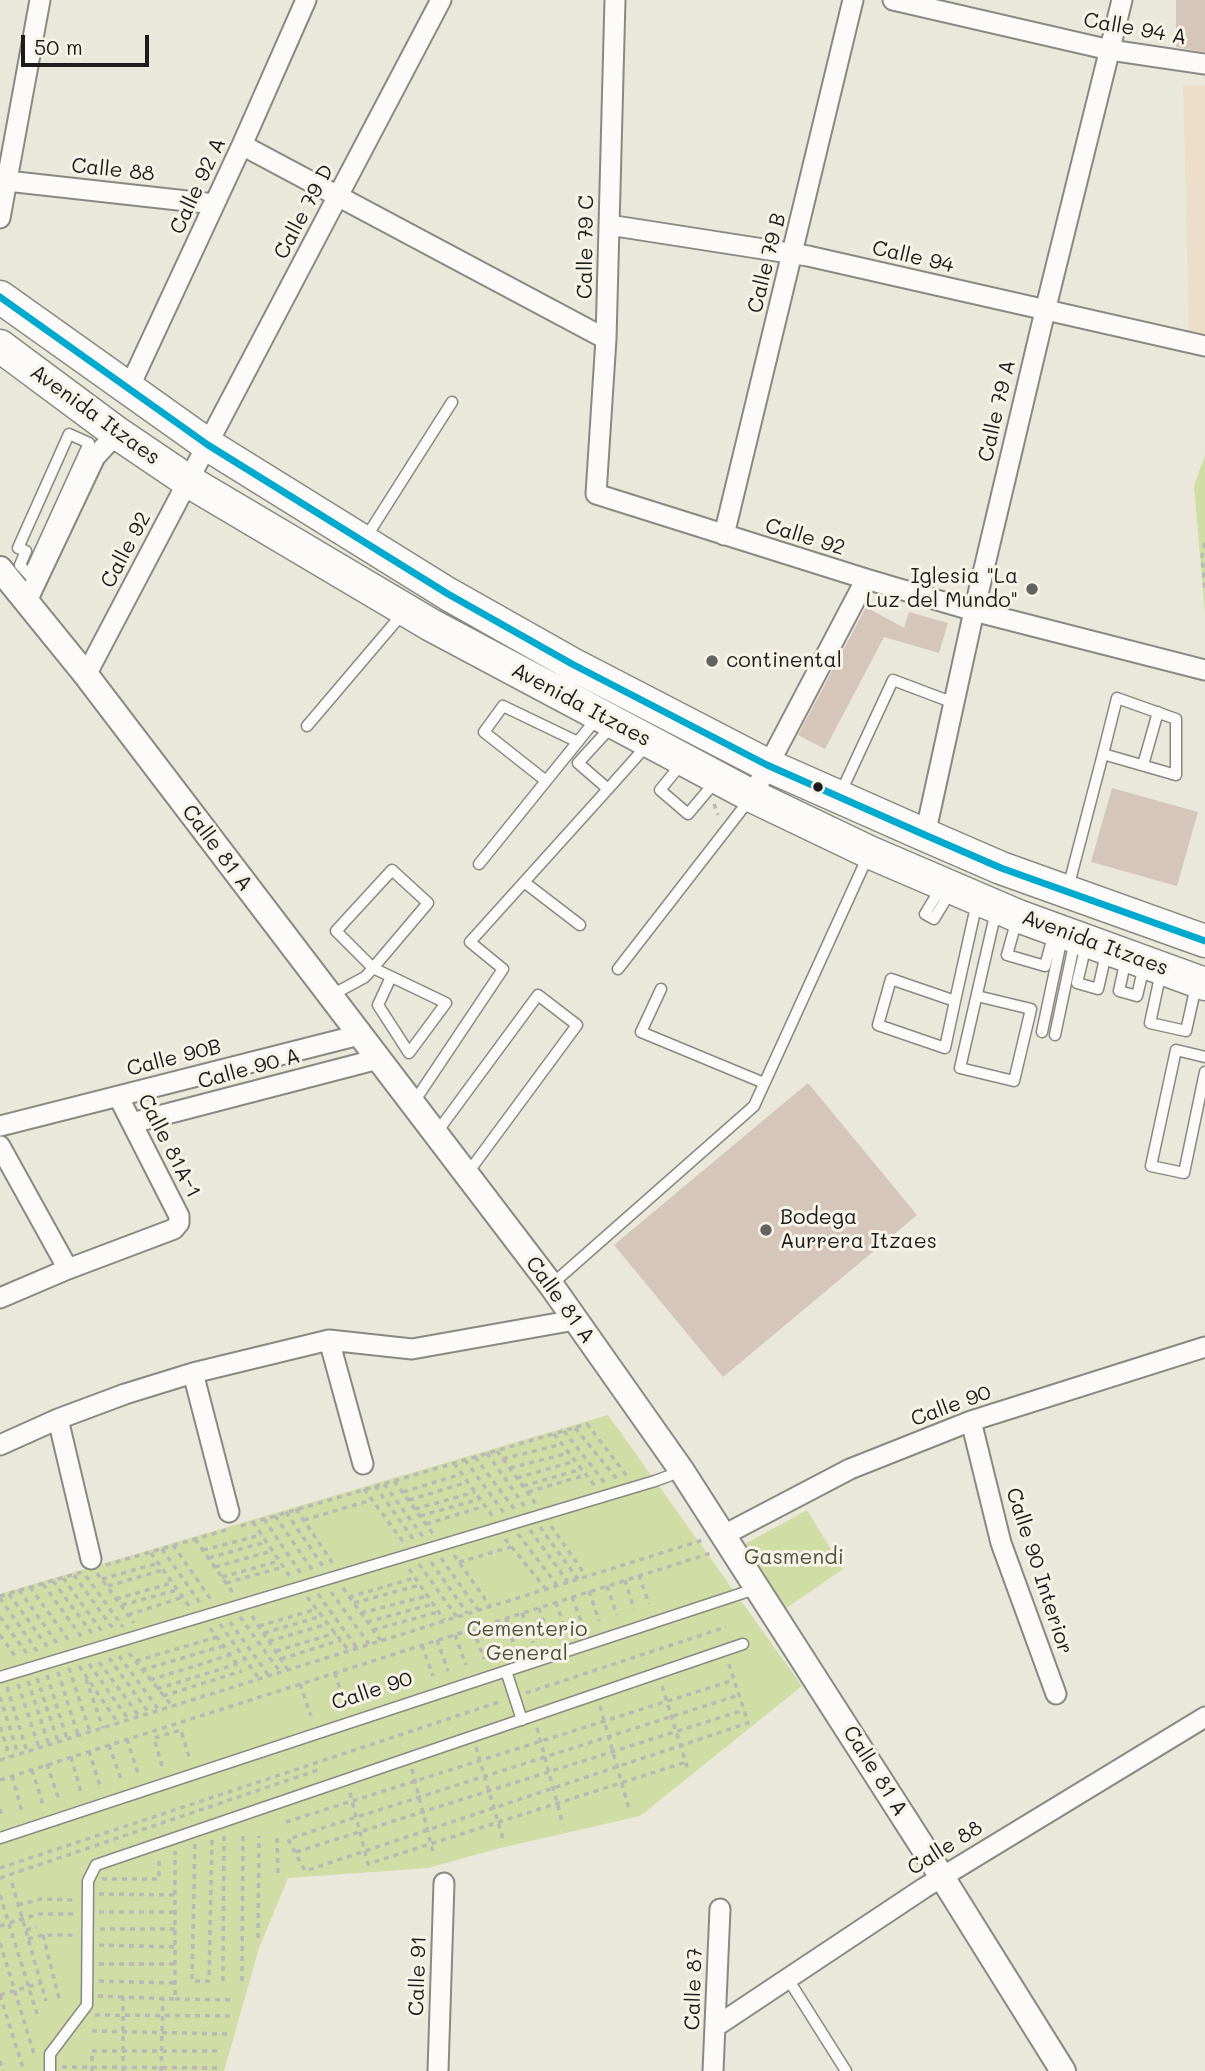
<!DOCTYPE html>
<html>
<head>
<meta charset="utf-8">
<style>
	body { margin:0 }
	#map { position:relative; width:1205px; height:2071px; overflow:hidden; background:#eae7db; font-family:Mali,sans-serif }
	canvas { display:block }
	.scale { position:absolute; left:21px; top:35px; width:128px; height:32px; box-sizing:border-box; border:4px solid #1c1c1c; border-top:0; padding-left:9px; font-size:21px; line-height:24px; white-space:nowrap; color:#1c1c1c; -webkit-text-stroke:5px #f7f3e8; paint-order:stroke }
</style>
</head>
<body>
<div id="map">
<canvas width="1205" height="2071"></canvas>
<div class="scale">50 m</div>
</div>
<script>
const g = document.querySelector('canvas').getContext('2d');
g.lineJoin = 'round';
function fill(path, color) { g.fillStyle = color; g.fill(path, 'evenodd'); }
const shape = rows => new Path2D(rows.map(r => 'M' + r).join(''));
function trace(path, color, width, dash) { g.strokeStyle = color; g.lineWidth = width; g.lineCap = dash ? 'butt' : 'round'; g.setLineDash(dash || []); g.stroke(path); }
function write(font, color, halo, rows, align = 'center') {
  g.font = font + ' Mali,sans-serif'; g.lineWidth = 6; g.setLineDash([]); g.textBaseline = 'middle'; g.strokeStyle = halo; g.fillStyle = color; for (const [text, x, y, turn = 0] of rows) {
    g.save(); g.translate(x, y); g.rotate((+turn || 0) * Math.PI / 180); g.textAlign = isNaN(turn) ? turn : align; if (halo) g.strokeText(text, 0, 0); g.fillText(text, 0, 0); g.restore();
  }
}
fill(shape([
	[1183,85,1205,85,1205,338,1189,334]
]), '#eddeca');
fill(shape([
	[1205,455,1205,614,1194,486],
	[608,1415,802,1686,640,1816,500,1848,428,1868,288,1878,259,1948,224,2071,0,2071,0,1594],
	[807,1510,843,1569,782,1611,743,1545]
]), '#d0dda5');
fill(shape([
	[1176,0,1205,0,1205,52,1176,47],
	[866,607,904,628,909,612,948,623,939,653,884,637,825,749,798,735],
	[1112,788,1198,812,1177,886,1091,862],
	[808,1083,917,1215,723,1377,614,1245]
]), '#d5c6b9');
const service = shape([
	[69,434,89,443,29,575,20,565,26,551,18,548,69,434],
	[365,539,452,402],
	[307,726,403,613],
	[612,726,578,763,608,789,648,744],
	[682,763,660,790,688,814,715,782],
	[1143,765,1158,712],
	[546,781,484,732,503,706,578,742],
	[841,792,893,680,954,703],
	[479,864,597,718],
	[524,882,580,925],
	[942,886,925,914,934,919,951,891],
	[1068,888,1103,754,1117,698,1176,719,1176,775,1103,754],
	[1017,919,1007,955,1045,966,1054,933],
	[1086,945,1077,983,1098,989,1106,954],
	[1126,959,1119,991,1137,996,1144,966],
	[618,969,750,799],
	[1161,972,1150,1023,1186,1031,1196,986],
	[661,989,641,1032,764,1083],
	[330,996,365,977,373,968,428,903,392,870,336,931,373,968,446,1003,409,1053,378,1005,391,977],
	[977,996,1031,1009,1014,1081,960,1068,996,911],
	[955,1001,891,979,878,1025,945,1048,955,1001,977,902],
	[1042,1032,1062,937],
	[1055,1035,1075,940],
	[1205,1057,1176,1050,1151,1166,1184,1173,1205,1072],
	[414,1102,503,969,470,942,608,789],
	[437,1132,538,995,577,1025,467,1174],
	[551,1285,754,1106,868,856],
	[506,1671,522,1720],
	[0,1677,655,1481,682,1471],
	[0,1838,758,1588],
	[788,1979,846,2071],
	[50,2071,50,2054,87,2005,88,1881,96,1865,743,1644]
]);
const minor = shape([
	[615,0,606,339,596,494,866,579,974,611,1205,670],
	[893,0,1110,50,1205,64],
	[242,145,606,339],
	[7,181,214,204],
	[0,218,40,0],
	[609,225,808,256,1205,346],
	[128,390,242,145,306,0],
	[724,535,853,0],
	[26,603,95,457,117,433],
	[86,675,441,0],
	[752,796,866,579],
	[925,835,974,611,1045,311,1122,0],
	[132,1123,378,1059],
	[0,1126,359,1035],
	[0,1146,68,1269],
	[0,1298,68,1269,174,1229,179,1223,179,1216,118,1096],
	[329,1340,363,1464],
	[193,1373,229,1512],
	[58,1419,91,1559],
	[971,1421,1001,1543,1056,1694],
	[0,1445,58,1419,125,1394,193,1373,329,1340,412,1349,575,1320],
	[724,1535,850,1469,971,1421,1205,1347],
	[715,2027,924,1888,1205,1717],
	[438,2071,444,1883],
	[713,2071,720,1909]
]);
const tertiary = shape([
	[0,569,86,675,551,1285,682,1471,942,1877,1063,2071]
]);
const primary = shape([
	[0,297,208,445,448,594,572,664,767,765,925,835,1001,868,1205,941],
	[0,346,117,433,188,481,431,625,752,796,869,852,1018,916,1205,984]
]);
trace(service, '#8a8882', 13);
trace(minor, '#8a8882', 23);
trace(tertiary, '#8a8882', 28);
trace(primary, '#8a8882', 35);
trace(shape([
	[1205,543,1202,557,1205,588],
	[714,804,718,815],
	[575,1428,617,1479],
	[564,1431,605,1483],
	[554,1434,595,1486],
	[497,1451,536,1504],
	[487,1453,525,1507],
	[475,1457,515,1510],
	[503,1459,562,1444],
	[465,1460,504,1513],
	[454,1463,493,1517],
	[510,1468,569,1453],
	[517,1478,575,1461],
	[394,1481,434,1535],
	[384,1484,424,1538],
	[375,1486,414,1540],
	[523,1486,582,1469],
	[364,1489,404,1543],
	[403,1492,462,1474],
	[528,1492,586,1475],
	[409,1500,468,1482],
	[296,1509,334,1565],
	[415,1509,475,1492],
	[286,1512,324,1568],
	[275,1516,313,1571],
	[420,1516,480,1499],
	[264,1519,302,1575],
	[304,1520,372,1500],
	[253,1522,291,1578],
	[426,1524,485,1506],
	[241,1526,587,1424,627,1476],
	[551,1526,586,1576],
	[540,1527,578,1579],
	[530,1530,568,1582],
	[518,1534,557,1585],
	[195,1539,233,1593],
	[505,1539,546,1589],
	[173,1545,212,1601],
	[162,1549,200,1603],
	[203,1550,261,1535],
	[151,1553,189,1606],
	[454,1555,490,1606],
	[209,1558,266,1542],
	[441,1558,478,1610],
	[431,1562,467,1613],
	[459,1562,511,1547],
	[419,1564,457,1617],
	[106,1565,226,1530],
	[215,1567,272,1551],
	[409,1569,444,1620],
	[97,1573,134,1623],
	[74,1575,114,1630],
	[639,1575,649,1604],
	[86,1576,123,1627],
	[222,1577,279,1561],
	[63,1578,103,1633],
	[102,1579,159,1563],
	[625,1580,634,1609],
	[53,1581,93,1635],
	[226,1583,283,1567],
	[43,1584,83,1639],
	[108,1586,163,1570],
	[607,1586,617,1615],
	[30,1587,70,1642],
	[343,1588,381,1641],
	[19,1590,59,1646],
	[589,1591,599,1621],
	[331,1592,369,1644],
	[9,1594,49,1649],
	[318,1594,357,1648],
	[0,1596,82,1572],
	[307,1597,349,1651],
	[349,1597,415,1578],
	[572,1597,583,1626],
	[0,1598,39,1654],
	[116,1599,172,1583],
	[556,1602,566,1632],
	[354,1603,420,1585],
	[122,1605,177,1590],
	[539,1608,549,1637],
	[361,1613,427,1596],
	[522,1613,533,1643],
	[128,1615,183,1597],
	[252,1616,288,1670],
	[0,1617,28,1655],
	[240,1617,280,1672],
	[506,1618,515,1649],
	[230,1622,269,1676],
	[367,1622,433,1604],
	[220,1624,259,1679],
	[259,1626,317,1609],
	[210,1628,237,1664],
	[473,1629,484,1659],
	[373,1630,438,1612],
	[264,1633,322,1616],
	[0,1635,17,1659],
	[455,1635,466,1665],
	[437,1640,448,1671],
	[269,1641,328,1624],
	[422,1645,433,1676],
	[276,1651,336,1633],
	[129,1653,172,1706],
	[119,1656,159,1710],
	[109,1658,149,1713],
	[281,1659,341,1640],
	[136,1661,217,1637],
	[99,1662,139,1716],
	[89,1664,129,1720],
	[729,1664,734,1680,744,1710,748,1723,305,1871,288,1839,739,1695],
	[79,1666,118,1723],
	[69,1668,90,1732],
	[142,1670,223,1646],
	[58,1672,78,1735],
	[335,1673,345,1705],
	[47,1675,67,1739],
	[37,1678,58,1742],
	[86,1679,103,1728],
	[150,1680,230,1655],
	[28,1681,49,1745],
	[18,1684,39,1748],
	[300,1684,311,1716],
	[662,1686,688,1770],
	[7,1687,27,1752],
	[157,1689,237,1664],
	[526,1693,726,1627],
	[163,1696,242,1671],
	[0,1697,18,1754],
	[600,1706,629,1809],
	[0,1727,10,1757],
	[537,1728,563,1825],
	[127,1739,138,1774],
	[109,1745,121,1779],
	[476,1747,503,1839],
	[89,1751,100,1786],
	[71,1757,81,1792],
	[0,1760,703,1540],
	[47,1764,59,1800],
	[162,1766,154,1738,181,1730,189,1757],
	[412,1769,434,1856],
	[32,1770,43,1805],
	[12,1776,22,1812],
	[0,1780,711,1553],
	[350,1793,368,1864,686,1762],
	[0,1809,3,1818],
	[286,1822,734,1680],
	[277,1838,278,1878],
	[195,1844,192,1981,209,1981,212,1838],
	[296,1852,744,1710],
	[0,1868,502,1701],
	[0,1878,318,1770],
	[102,1879,159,1879,159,1856],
	[12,1883,46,2001],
	[99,1894,175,1895],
	[0,1895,37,2014],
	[18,1905,41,1899,75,1900],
	[99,1912,175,1912],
	[0,1926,38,1914,77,1914],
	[100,1929,175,1929],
	[26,1930,37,1927],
	[43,1935,59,1998],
	[258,1938,259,1836],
	[28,1939,43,1935,75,1935],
	[0,1943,35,2057],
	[99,1945,175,1947],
	[99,1964,175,1964],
	[99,1981,175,1983],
	[223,1981,224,1833],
	[242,1981,243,1834],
	[0,1995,24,2071],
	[0,1995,41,1983],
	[98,1996,123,1997],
	[175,1999,234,2000],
	[95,2015,233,2016],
	[92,2031,228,2034],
	[0,2061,3,2071],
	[62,2067,219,2068],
	[92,2071,92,2051,222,2051],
	[123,2071,123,1997,175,1999,175,1851],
	[161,2071,163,1998]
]), '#b9b8b6', 3.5, [5, 5]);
trace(service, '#fcfbfa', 10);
trace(minor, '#fcfbfa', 19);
trace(tertiary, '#fcfbfa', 24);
trace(primary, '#fcfbfa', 32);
trace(shape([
	[0,297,208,445,448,594,572,664,767,765,925,835,1001,868,1205,941]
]), '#00a9ce', 7);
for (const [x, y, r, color] of [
	[1032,589,7,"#64635f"],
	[712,661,7,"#64635f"],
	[818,787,6,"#1c1c1c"],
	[766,1230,7,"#64635f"]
]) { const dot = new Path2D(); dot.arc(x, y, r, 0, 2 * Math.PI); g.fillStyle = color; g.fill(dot); trace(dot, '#f7f3e8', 2.5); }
write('21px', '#1c1c1c', '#f7f3e8', [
	["Calle 94 A",1135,29,10],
	["Calle 88",113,170,6],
	["Calle 92 A",198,186,-65],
	["Calle 79 D",304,212,-62],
	["Calle 79 C",586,247,-89],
	["Calle 94",913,257,13],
	["Calle 79 B",767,263,-76],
	["Calle 79 A",997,411,-77],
	["Avenida Itzaes",95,415,36],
	["Calle 92",805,537,17],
	["Calle 92",126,550,-62],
	["Avenida Itzaes",581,705,28],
	["Calle 81 A",217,848,53],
	["Avenida Itzaes",1095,943,20],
	["Calle 90B",174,1058,-14],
	["Calle 90 A",249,1069,-15],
	["Calle 81A-1",169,1146,63],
	["Calle 81 A",560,1300,54],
	["Calle 90",951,1406,-20],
	["Calle 90 Interior",1039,1571,72],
	["Calle 90",372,1691,-18],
	["Calle 81 A",875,1771,58],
	["Calle 88",945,1848,-32],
	["Calle 91",418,1976,-88],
	["Calle 87",694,1989,-88]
]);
write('21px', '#1c1c1c', '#f7f3e8', [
	["Iglesia \"La",1018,577,"right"],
	["Luz del Mundo\"",1018,601,"right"],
	["continental",726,661],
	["Bodega",780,1218],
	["Aurrera Itzaes",780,1242]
], 'left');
write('21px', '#4c5338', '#f7f3e8', [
	["Gasmendi",794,1558],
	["Cementerio",527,1630],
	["General",527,1654]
]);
</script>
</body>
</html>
